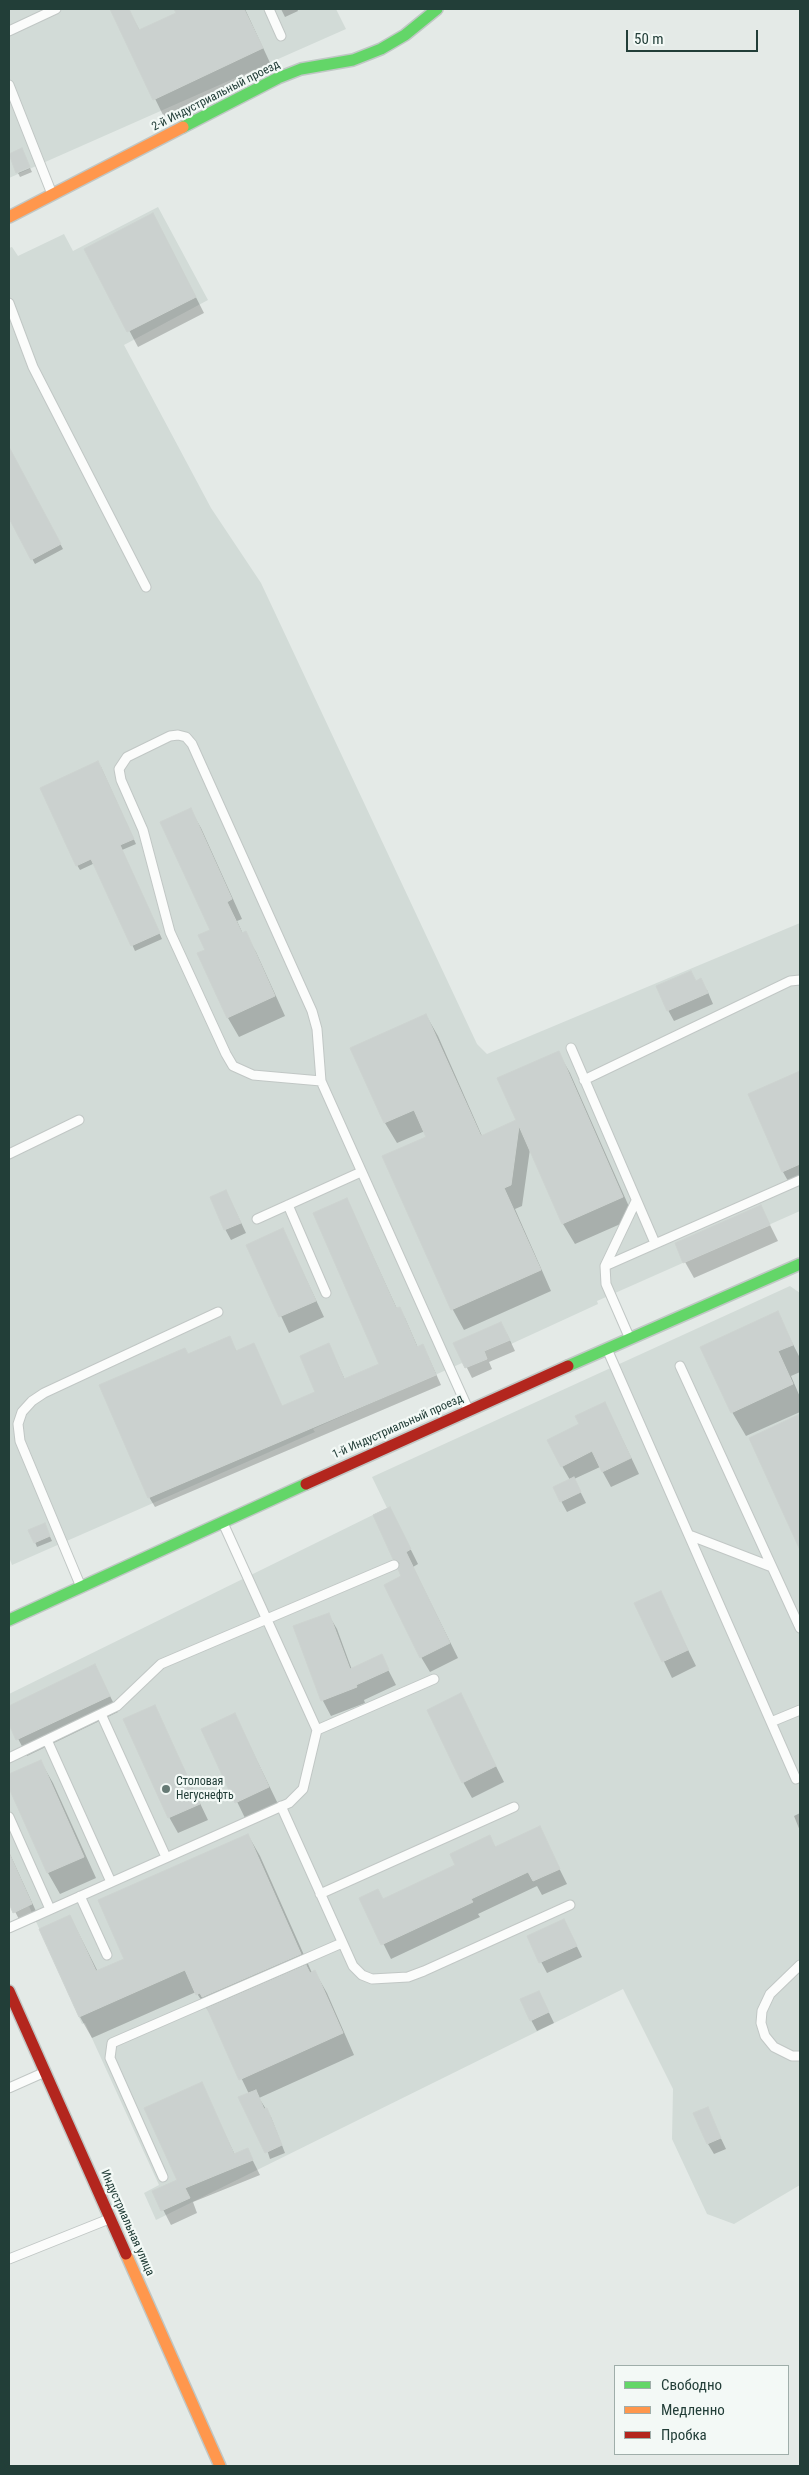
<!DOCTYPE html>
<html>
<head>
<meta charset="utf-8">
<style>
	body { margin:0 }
	#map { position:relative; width:809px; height:2475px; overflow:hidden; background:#e4eae7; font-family:"Roboto Condensed",sans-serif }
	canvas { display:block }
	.frame { position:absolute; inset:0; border:10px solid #223e38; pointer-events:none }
	.legend { position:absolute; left:614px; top:2365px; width:175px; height:90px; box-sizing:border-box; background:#f3f9f6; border:1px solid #9faeaa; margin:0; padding:6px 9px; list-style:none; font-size:15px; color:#223e38 }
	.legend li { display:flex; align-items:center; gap:10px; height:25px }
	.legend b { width:25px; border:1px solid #9faeaa }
	.scale { position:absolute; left:626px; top:30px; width:132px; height:22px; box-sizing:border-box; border:2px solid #223e38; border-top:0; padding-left:6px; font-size:15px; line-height:18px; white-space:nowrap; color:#223e38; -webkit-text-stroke:4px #f3f9f6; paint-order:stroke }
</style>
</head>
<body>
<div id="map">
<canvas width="809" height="2475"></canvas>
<div class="frame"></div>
<ul class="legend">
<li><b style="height:6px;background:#63d668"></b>Свободно</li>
<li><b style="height:6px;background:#ff974d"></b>Медленно</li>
<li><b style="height:6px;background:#b3261e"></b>Пробка</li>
</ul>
<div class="scale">50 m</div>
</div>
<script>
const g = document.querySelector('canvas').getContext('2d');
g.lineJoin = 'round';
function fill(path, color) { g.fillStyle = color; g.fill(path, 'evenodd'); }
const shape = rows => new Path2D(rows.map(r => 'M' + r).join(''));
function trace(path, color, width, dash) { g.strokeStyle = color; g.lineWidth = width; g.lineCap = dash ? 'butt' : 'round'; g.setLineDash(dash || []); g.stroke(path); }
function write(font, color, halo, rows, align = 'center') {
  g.font = font + ' "Roboto Condensed",sans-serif'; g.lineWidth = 4.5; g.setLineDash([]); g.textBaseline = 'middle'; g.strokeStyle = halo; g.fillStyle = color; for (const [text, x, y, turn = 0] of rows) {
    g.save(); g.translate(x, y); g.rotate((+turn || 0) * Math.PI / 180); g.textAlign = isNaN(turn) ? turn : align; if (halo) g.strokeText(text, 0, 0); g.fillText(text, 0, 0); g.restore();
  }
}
fill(shape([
	[9,9,336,9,346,29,9,178],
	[158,207,208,300,124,345,211,508,261,583,477,1044,487,1054,800,923,800,1211,597,1301,598,1304,511,1344,509,1340,484,1351,487,1359,465,1368,462,1363,313,1429,315,1432,12,1565,9,1557,9,248,12,247,18,256,64,234,73,251],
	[790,1286,800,1293,800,2185,734,2224,707,2214,672,2139,673,2089,623,1989,156,2220,144,2193,159,2185,85,2023,82,2024,29,1906,13,1913,9,1903,9,1694,387,1508,372,1477]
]), '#d2dbd7');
fill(shape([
	[117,9,128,9,140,31,178,14,176,9,245,9,272,67,164,117,112,11],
	[281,9,297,9,298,11,285,17],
	[30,168,32,172,20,177,18,173],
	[162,231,204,313,138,347,86,249],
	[9,449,63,549,35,564,9,516],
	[101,767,136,844,122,850,162,939,135,951,95,863,80,870,77,865],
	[190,809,201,828,242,919,237,921,243,934,245,933,256,952,285,1016,239,1037,228,1018,207,950,211,930],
	[696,982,707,990,713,1004,674,1021,668,1010],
	[426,1015,438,1036,482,1136,518,1121,558,1052,570,1073,634,1218,575,1244,563,1224,530,1149,522,1206,515,1209,551,1291,464,1330,453,1310,384,1157,427,1138,425,1131,397,1143,385,1123,352,1048],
	[800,1072,800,1184,792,1188,783,1172,750,1094],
	[226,1191,246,1233,231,1240,225,1229],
	[347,1199,397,1309,399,1308,405,1318,418,1348,428,1356,441,1385,155,1507,149,1497,188,1356,229,1338,237,1352,254,1344,282,1407,317,1392,329,1345,345,1380,381,1364],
	[761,1207,778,1241,694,1278,685,1262],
	[283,1230,324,1317,289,1333,248,1245],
	[777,1313,800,1358,800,1372,791,1376,800,1397,800,1412,746,1436,732,1412],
	[507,1334,515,1351,489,1362,492,1369,472,1378,455,1344],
	[605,1403,639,1474,611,1487,600,1467,574,1479,586,1503,567,1512,554,1488,570,1480,562,1466],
	[800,1416,800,1547,750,1439],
	[390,1508,418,1564,413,1567,458,1658,430,1672,421,1657,403,1577,394,1558],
	[47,1530,52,1541,37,1547,35,1542],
	[660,1593,696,1666,672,1678,636,1604],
	[328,1614,337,1629,352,1670,381,1656,396,1685,364,1700,365,1703,331,1716,323,1701,294,1627],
	[95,1666,118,1712,27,1756,9,1721,9,1708],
	[460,1695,504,1782,472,1798,463,1782],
	[154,1707,208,1820,178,1833,169,1817],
	[235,1715,278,1804,245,1818,202,1730],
	[41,1762,53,1783,96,1878,60,1894,48,1873,9,1785,9,1776],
	[800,1813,800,1831,794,1816],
	[539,1828,567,1884,542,1895,537,1886,478,1914,480,1917,391,1959,361,1899,383,1901,457,1866,489,1837,496,1848],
	[248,1835,260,1856,312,1973,315,1972,327,1993,354,2055,259,2098,271,2117,285,2153,270,2159,249,2094,211,2015,196,1992,92,2038,80,2017,41,1929,70,1916,98,1972,125,1960],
	[9,1852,40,1920,23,1927,9,1900],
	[564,1920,582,1957,547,1973,528,1937],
	[539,1992,554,2023,537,2031,531,2020],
	[201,2084,235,2155,247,2149,260,2175,193,2202,197,2213,171,2225,154,2192,178,2181],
	[707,2109,726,2149,714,2154,708,2144]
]), '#0003');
const building = shape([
	[110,9,129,9,139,30,176,13,174,9,244,9,263,48,153,100,110,9],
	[22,148,30,167,16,173,9,154,22,148],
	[153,213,196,297,127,332,84,249,153,213],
	[9,447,61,544,31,560,9,518,9,447],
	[98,761,134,839,120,845,160,933,131,946,91,859,76,866,40,788,98,761],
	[191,808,232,899,227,902,242,933,246,931,275,996,227,1018,197,953,205,950,198,935,210,930,160,822,191,808],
	[691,971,696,981,701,978,708,993,667,1011,656,986,691,971],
	[426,1014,481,1136,516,1120,497,1078,559,1051,623,1197,562,1224,519,1126,511,1185,504,1188,541,1270,451,1310,382,1156,426,1137,414,1110,384,1123,350,1048,426,1014],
	[800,1071,800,1164,782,1172,748,1094,800,1071],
	[226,1190,241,1223,224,1230,210,1197,226,1190],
	[347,1198,396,1308,400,1307,417,1347,423,1344,436,1375,148,1498,99,1385,185,1348,188,1354,230,1336,236,1351,254,1343,282,1406,315,1392,300,1356,329,1343,344,1379,379,1364,313,1213,347,1198],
	[761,1205,770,1225,683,1263,675,1243,761,1205],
	[283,1228,316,1301,279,1317,246,1245,283,1228],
	[778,1311,793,1345,778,1351,793,1384,731,1413,700,1347,778,1311],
	[501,1322,510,1340,484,1351,487,1359,465,1368,453,1343,501,1322],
	[605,1402,631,1458,602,1472,592,1451,561,1467,547,1440,579,1424,575,1416,605,1402],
	[800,1414,800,1550,749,1438,800,1414],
	[574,1477,581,1492,560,1502,553,1487,574,1477],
	[390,1507,411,1549,406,1552,450,1643,420,1658,384,1585,401,1576,398,1569,400,1563,393,1559,373,1515,390,1507],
	[45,1523,50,1536,34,1543,28,1530,45,1523],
	[661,1591,688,1650,662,1662,634,1603,661,1591],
	[329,1613,350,1669,382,1654,389,1670,356,1685,357,1687,321,1701,293,1626,329,1613],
	[95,1664,110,1696,16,1740,9,1724,9,1706,95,1664],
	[461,1693,496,1766,462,1783,427,1710,461,1693],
	[155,1705,200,1804,168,1818,123,1719,155,1705],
	[235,1713,269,1787,235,1803,201,1729,235,1713],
	[41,1760,84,1857,47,1873,9,1788,9,1774,41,1760],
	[540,1826,560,1869,533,1881,528,1872,471,1899,473,1902,381,1945,359,1898,378,1889,383,1899,455,1865,450,1854,490,1835,495,1847,540,1826],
	[248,1834,301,1954,202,1997,200,1993,196,1995,185,1970,79,2017,39,1929,70,1915,96,1971,124,1959,98,1900,248,1834],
	[9,1853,32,1904,13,1913,9,1903,9,1853],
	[564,1919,577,1946,539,1963,527,1936,564,1919],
	[306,1965,310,1973,315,1970,343,2033,239,2080,207,2008,306,1965],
	[539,1991,549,2012,530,2021,520,1999,539,1991],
	[202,2082,234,2154,248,2148,253,2160,185,2188,190,2198,161,2211,152,2191,177,2180,144,2108,202,2082],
	[256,2090,264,2109,267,2108,282,2145,265,2153,238,2097,256,2090],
	[708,2107,721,2138,707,2144,693,2113,708,2107]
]);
fill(building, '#cbd1cf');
trace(building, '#cdd3d0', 1);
const lane = shape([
	[269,9,281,36],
	[9,31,56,9],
	[9,85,52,194],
	[9,303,33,367,146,587],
	[571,1048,655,1243],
	[584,1080,790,981,800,980],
	[321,1081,253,1075,233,1066,226,1054,170,932,143,830,121,780,119,769,127,757,170,736,178,735,186,737,192,744,312,1011,317,1029,321,1081,468,1409],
	[9,1154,79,1120],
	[288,1205,326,1293],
	[257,1219,361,1172],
	[605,1266,636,1201],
	[630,1339,606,1284,605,1266,800,1180],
	[607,1349,796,1779],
	[680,1366,800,1628],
	[223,1523,317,1730,434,1679],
	[689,1535,772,1567],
	[81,1587,20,1441,18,1424,22,1412,32,1401,44,1393,218,1312],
	[101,1714,166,1857],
	[771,1722,800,1710],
	[47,1740,111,1882],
	[9,1758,117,1706,161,1664,394,1565],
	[281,1806,353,1966,362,1975,372,1979,408,1977,424,1971,570,1905],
	[9,1817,50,1909],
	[320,1894,514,1807],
	[80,1896,107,1955],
	[9,1928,289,1803,303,1789,317,1730],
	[800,1965,770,1994,762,2011,761,2023,765,2036,774,2047,792,2056,800,2056],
	[9,2088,45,2072],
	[163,2177,110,2058,112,2043,342,1943],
	[9,2259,109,2219]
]);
const fast = shape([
	[183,127,278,78,301,69,353,60,381,49,405,35,437,9],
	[568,1366,800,1264],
	[9,1620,306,1484]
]);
const slow = shape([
	[9,217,183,127],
	[126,2254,220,2466]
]);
const jam = shape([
	[306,1484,568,1366],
	[9,1991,126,2254]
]);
trace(lane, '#c1c7c5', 11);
trace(fast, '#c0c7c5', 14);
trace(slow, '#c0c7c5', 14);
trace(jam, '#c0c7c5', 14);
trace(lane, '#fbfcfb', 9);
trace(fast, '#63d668', 11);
trace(slow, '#ff974d', 11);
trace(jam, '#b3261e', 11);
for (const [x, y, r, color] of [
	[166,1789,5,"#667a75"]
]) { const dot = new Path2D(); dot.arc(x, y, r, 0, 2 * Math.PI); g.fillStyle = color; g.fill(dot); trace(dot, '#f3f9f6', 2); }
write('12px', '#223e38', '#f3f9f6', [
	["2-й Индустриальный проезд",216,96,-27],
	["1-й Индустриальный проезд",398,1427,-24],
	["Индустриальная улица",127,2223,66]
]);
write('12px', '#223e38', '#f3f9f6', [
	["Столовая",176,1782],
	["Негуснефть",176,1796]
], 'left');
</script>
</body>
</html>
